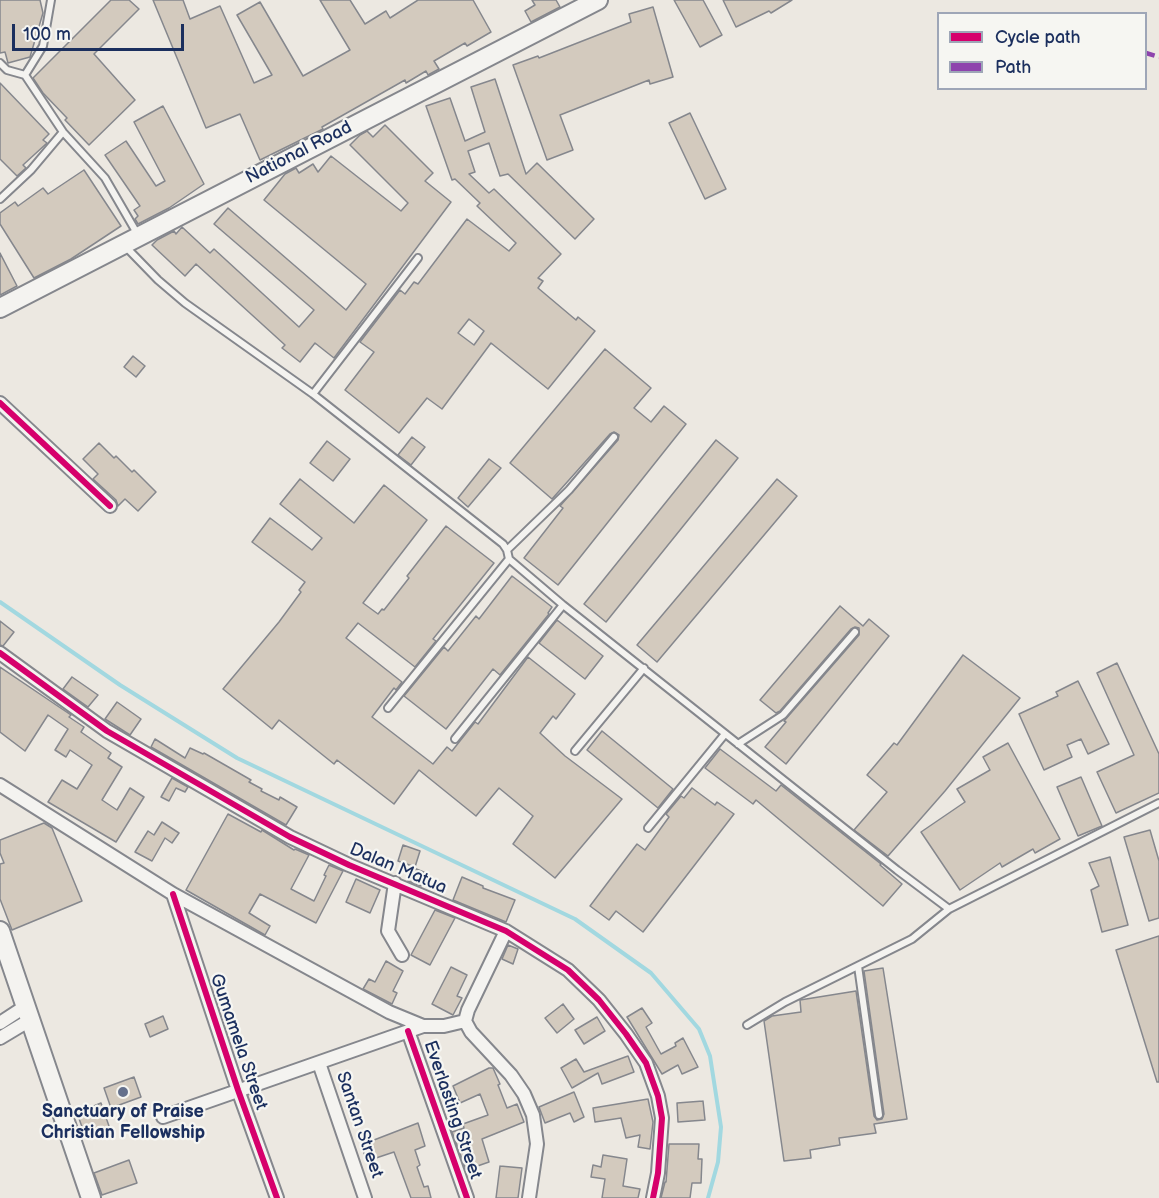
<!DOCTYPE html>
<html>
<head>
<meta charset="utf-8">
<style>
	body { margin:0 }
	#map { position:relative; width:1159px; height:1198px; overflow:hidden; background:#ece8e1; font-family:"Balsamiq Sans",sans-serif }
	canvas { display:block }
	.legend { position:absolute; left:937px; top:12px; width:210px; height:78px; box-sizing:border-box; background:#f6f6f2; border:2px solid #9ea6b7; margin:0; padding:8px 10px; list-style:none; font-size:18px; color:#1b2f5e }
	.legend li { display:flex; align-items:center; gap:12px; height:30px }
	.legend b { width:30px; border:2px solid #9ea6b7 }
	.scale { position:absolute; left:12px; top:24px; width:172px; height:27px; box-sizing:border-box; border:3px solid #1b2f5e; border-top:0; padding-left:8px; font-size:18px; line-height:21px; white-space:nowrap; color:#1b2f5e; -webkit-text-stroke:4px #f6f6f2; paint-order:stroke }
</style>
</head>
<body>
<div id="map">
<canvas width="1159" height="1198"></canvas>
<ul class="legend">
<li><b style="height:8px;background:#d6006c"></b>Cycle path</li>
<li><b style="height:8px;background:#8e44ad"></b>Path</li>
</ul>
<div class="scale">100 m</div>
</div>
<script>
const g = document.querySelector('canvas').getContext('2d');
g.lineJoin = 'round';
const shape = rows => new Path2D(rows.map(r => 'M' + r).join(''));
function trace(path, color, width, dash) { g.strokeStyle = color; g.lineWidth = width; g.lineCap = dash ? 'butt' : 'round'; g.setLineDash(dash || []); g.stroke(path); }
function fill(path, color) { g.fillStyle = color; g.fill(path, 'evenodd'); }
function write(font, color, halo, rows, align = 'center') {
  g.font = font + ' "Balsamiq Sans",sans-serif'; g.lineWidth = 4.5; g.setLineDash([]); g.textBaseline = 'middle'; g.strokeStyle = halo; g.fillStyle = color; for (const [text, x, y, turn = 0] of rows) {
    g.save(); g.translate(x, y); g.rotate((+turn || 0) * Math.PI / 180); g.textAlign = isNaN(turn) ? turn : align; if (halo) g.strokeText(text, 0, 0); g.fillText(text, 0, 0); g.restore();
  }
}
trace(shape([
	[0,602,120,685,237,758,575,919,651,973,699,1029,710,1056,721,1127,718,1162,708,1198]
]), '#a2d8e0', 4);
const building = shape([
	[0,0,40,0,43,13,30,57,8,63,5,52,0,53,0,0],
	[111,0,129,0,139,9,94,54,135,100,89,145,65,120,67,118,43,93,33,78,111,0],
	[153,0,183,0,190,19,220,6,254,83,272,75,237,15,260,2,303,76,350,50,320,0,350,0,365,24,386,11,390,18,418,0,473,0,491,32,467,46,465,43,434,61,439,69,428,75,426,71,406,83,405,80,322,127,323,129,260,160,240,114,206,128,153,0],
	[532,0,556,0,560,7,531,22,525,11,535,5,532,0],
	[674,0,703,0,722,35,700,47,674,0],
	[723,0,792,0,771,13,769,11,736,27,723,0],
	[653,7,673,77,650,84,649,80,560,115,573,150,547,160,513,65,538,56,539,58,631,22,629,14,653,7],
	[495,79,526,174,537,163,594,219,575,239,508,174,500,176,489,143,468,151,475,172,469,174,489,193,494,189,561,254,538,278,543,281,538,288,576,320,578,317,595,331,548,389,491,343,442,409,427,398,399,433,345,390,374,352,360,342,400,290,405,294,414,282,418,284,467,219,509,251,516,243,477,206,480,203,455,179,452,180,426,106,450,98,465,141,485,132,471,87,495,79],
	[469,319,484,331,474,345,458,333,469,319],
	[0,83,49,134,43,140,47,143,23,165,26,168,17,176,0,159,0,83],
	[163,106,204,184,169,208,138,224,135,219,138,216,134,210,140,206,105,155,126,141,156,186,165,181,134,122,163,106],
	[690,113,726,189,705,199,669,123,690,113],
	[385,125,433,173,425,181,451,202,334,358,315,343,300,362,282,348,285,345,196,264,185,276,152,245,157,240,174,231,176,234,182,227,210,253,214,249,299,327,314,310,214,224,228,208,346,310,366,284,264,200,285,174,296,168,299,173,313,164,318,172,331,156,401,211,408,203,350,145,360,135,367,131,373,137,385,125],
	[84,170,121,226,71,259,34,278,0,224,0,213,15,202,18,206,43,188,48,194,84,170],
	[0,253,17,286,0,295,0,253],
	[605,349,651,388,634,408,651,422,664,406,686,424,558,585,524,558,563,508,560,506,618,440,619,435,614,432,610,434,552,499,510,463,605,349],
	[133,356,145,366,136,377,124,367,133,356],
	[412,437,425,447,411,465,398,455,412,437],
	[716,440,738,458,606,622,584,604,716,440],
	[327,441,350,459,333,481,310,463,327,441],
	[99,443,114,458,116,456,132,472,134,470,156,492,138,511,125,499,118,506,116,500,93,479,98,474,83,459,99,443],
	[489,459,501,468,468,507,458,498,489,459],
	[300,479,354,523,384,485,427,520,363,603,378,614,382,609,384,610,409,578,407,576,446,526,494,563,433,639,436,641,415,667,358,623,346,638,402,682,396,690,394,688,372,717,433,764,447,747,452,751,475,722,478,724,528,657,575,694,556,719,553,716,540,733,565,756,622,799,555,878,513,844,533,816,499,788,476,816,419,770,394,804,337,760,334,764,279,720,272,729,223,689,279,622,301,592,299,590,305,582,252,542,270,518,312,550,322,538,280,504,300,479],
	[777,479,797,496,657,662,637,645,777,479],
	[512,576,552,607,548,613,549,614,500,675,493,669,446,729,404,696,444,647,448,651,476,616,479,619,512,576],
	[840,606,863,626,869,619,889,636,786,764,765,747,786,722,784,721,859,635,859,628,855,627,851,629,780,711,776,713,760,700,840,606],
	[557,620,603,656,585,679,539,643,557,620],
	[0,621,14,632,3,646,0,645,0,621],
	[963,655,1020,698,945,791,888,856,854,830,887,792,867,775,894,743,897,745,963,655],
	[1117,663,1159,754,1159,793,1116,813,1097,772,1134,755,1097,673,1117,663],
	[0,667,71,715,69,717,84,727,81,732,111,753,108,758,122,767,102,800,117,810,130,788,144,797,116,842,48,802,62,780,77,789,92,765,70,750,66,757,55,750,68,729,48,715,25,751,0,732,0,667],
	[72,677,98,695,88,707,63,689,72,677],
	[1078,681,1109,744,1088,754,1081,739,1067,745,1072,757,1044,770,1019,714,1058,696,1056,692,1078,681],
	[117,702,141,719,130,735,105,719,117,702],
	[602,731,673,789,658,808,587,750,602,731],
	[155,739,185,758,190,748,203,754,204,753,251,780,249,782,262,789,261,791,279,800,280,797,297,807,286,825,151,747,155,739],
	[1008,743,1060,839,1035,853,1033,849,1002,867,1000,863,960,890,921,832,965,802,957,789,990,770,983,757,1008,743],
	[720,749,776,791,781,785,881,864,880,865,902,884,883,906,756,800,753,804,705,768,720,749],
	[1081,777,1102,826,1078,836,1057,787,1081,777],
	[172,778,188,787,185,792,176,788,169,801,161,797,172,778],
	[692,788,715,805,717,802,734,814,643,932,616,911,609,920,590,906,637,844,645,850,669,817,666,814,681,796,684,798,692,788],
	[228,814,261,832,262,830,294,850,295,849,309,855,291,889,314,901,326,876,324,875,329,865,343,871,316,923,260,894,249,913,270,926,265,935,186,890,228,814],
	[162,822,179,833,172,843,165,838,152,861,135,852,148,831,154,835,162,822],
	[44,823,52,828,82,901,12,930,0,899,0,864,4,863,0,853,0,840,44,823],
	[1150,830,1159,861,1159,918,1149,921,1124,837,1150,830],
	[403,845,420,851,415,867,398,861,403,845],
	[1110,857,1128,925,1102,932,1091,890,1099,886,1089,863,1110,857],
	[414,868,426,873,421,886,408,881,414,868],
	[462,877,483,886,483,888,515,900,506,922,453,900,462,877],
	[356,879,380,890,370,913,346,902,356,879],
	[435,910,455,918,430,965,411,955,435,910],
	[1159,936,1159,1082,1157,1082,1116,950,1159,936],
	[508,945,518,949,513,964,502,959,508,945],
	[386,961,403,971,393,991,397,993,392,1004,363,989,369,979,375,982,386,961],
	[451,967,467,975,457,996,462,998,453,1015,432,1004,451,967],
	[883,968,907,1119,874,1124,876,1133,839,1138,840,1145,810,1150,811,1158,784,1161,764,1021,772,1016,801,1012,800,1000,856,991,874,1116,877,1120,882,1119,884,1114,864,971,883,968],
	[563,1004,574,1019,557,1033,545,1018,563,1004],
	[642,1008,652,1023,646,1027,661,1054,676,1046,675,1043,683,1038,698,1067,682,1074,678,1065,662,1074,627,1017,642,1008],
	[163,1016,168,1029,150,1037,145,1024,163,1016],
	[597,1017,605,1031,584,1044,575,1030,597,1017],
	[628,1056,634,1072,602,1084,598,1073,572,1088,561,1068,576,1059,584,1072,628,1056],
	[489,1068,493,1068,500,1084,498,1085,507,1108,517,1104,524,1122,482,1139,489,1162,466,1170,452,1132,464,1128,463,1124,488,1115,480,1094,460,1103,453,1086,489,1068],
	[134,1077,141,1097,111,1108,104,1088,134,1077],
	[574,1092,584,1117,574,1122,570,1113,545,1123,539,1107,574,1092],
	[648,1099,653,1122,650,1149,638,1147,640,1135,626,1138,621,1118,595,1122,593,1108,648,1099],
	[703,1101,705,1120,678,1122,677,1103,703,1101],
	[101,1103,110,1129,86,1138,77,1113,101,1103],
	[418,1123,425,1146,415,1150,420,1165,417,1167,424,1187,428,1186,431,1198,411,1198,394,1152,367,1161,361,1145,418,1123],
	[669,1144,699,1144,698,1159,702,1159,701,1183,692,1183,690,1198,661,1198,665,1182,666,1182,669,1144],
	[603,1155,627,1159,623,1186,640,1189,638,1198,602,1198,605,1179,591,1177,593,1165,601,1167,603,1155],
	[129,1160,137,1183,102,1195,94,1173,129,1160],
	[500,1166,522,1168,518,1198,496,1198,500,1166]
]);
fill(building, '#d3cabe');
trace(building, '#85878d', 1.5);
const lane = shape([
	[0,63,7,70,25,75,63,132,105,178,138,235],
	[25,75,43,46,51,0],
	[0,199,31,170,63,132],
	[125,246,158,280,185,303,313,394,503,544,507,550,509,559,563,605,897,870,949,909],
	[313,394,418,258],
	[507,550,569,490,614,437],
	[388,708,509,559],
	[455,739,563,605],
	[738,744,783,715,855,632],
	[575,751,644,668],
	[648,828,725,734],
	[858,966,879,1115],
	[747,1025,785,1002,912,939,949,909,1159,803]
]);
const street = shape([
	[0,403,110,506],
	[0,653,107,731,290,837,349,865,506,931,568,970,599,1000,626,1034,646,1063,658,1096,662,1118,658,1173,653,1198],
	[0,785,173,894,389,1012,423,1026,444,1026,465,1021],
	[395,883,388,931,402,955],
	[173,894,238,1090,277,1198],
	[506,931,468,1010,465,1021,471,1032,511,1075,524,1094,533,1115,537,1144,529,1198],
	[0,1023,26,1006],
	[408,1031,467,1198],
	[0,1038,30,1020],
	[319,1063,365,1198],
	[163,1117,423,1026]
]);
const secondary = shape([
	[0,308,598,0],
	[0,931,91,1198]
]);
trace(lane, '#85878d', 10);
trace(street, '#85878d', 16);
trace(secondary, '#85878d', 22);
trace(lane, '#f4f3f0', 6);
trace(street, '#f4f3f0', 12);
trace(secondary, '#f4f3f0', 18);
trace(shape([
	[1146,53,1159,57]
]), '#8e44ad', 4.5, [9, 4.5]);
trace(shape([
	[0,403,110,506],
	[0,653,107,731,290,837,349,865,506,931,568,970,599,1000,626,1034,646,1063,658,1096,662,1118,658,1173,653,1198],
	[173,894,238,1090,277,1198],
	[408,1031,467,1198]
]), '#d6006c', 6);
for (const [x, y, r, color] of [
	[123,1092,6,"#64708c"]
]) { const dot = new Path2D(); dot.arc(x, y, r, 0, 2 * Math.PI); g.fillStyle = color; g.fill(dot); trace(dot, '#f6f6f2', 2); }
write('18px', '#1b2f5e', '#f6f6f2', [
	["National Road",299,153,-27],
	["Dalan Matua",398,869,23],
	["Gumamela Street",238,1042,71],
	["Everlasting Street",452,1110,71],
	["Santan Street",359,1125,71]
]);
write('bold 18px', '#1b2f5e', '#f6f6f2', [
	["Sanctuary of Praise",123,1112],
	["Christian Fellowship",123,1133]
]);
</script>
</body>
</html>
